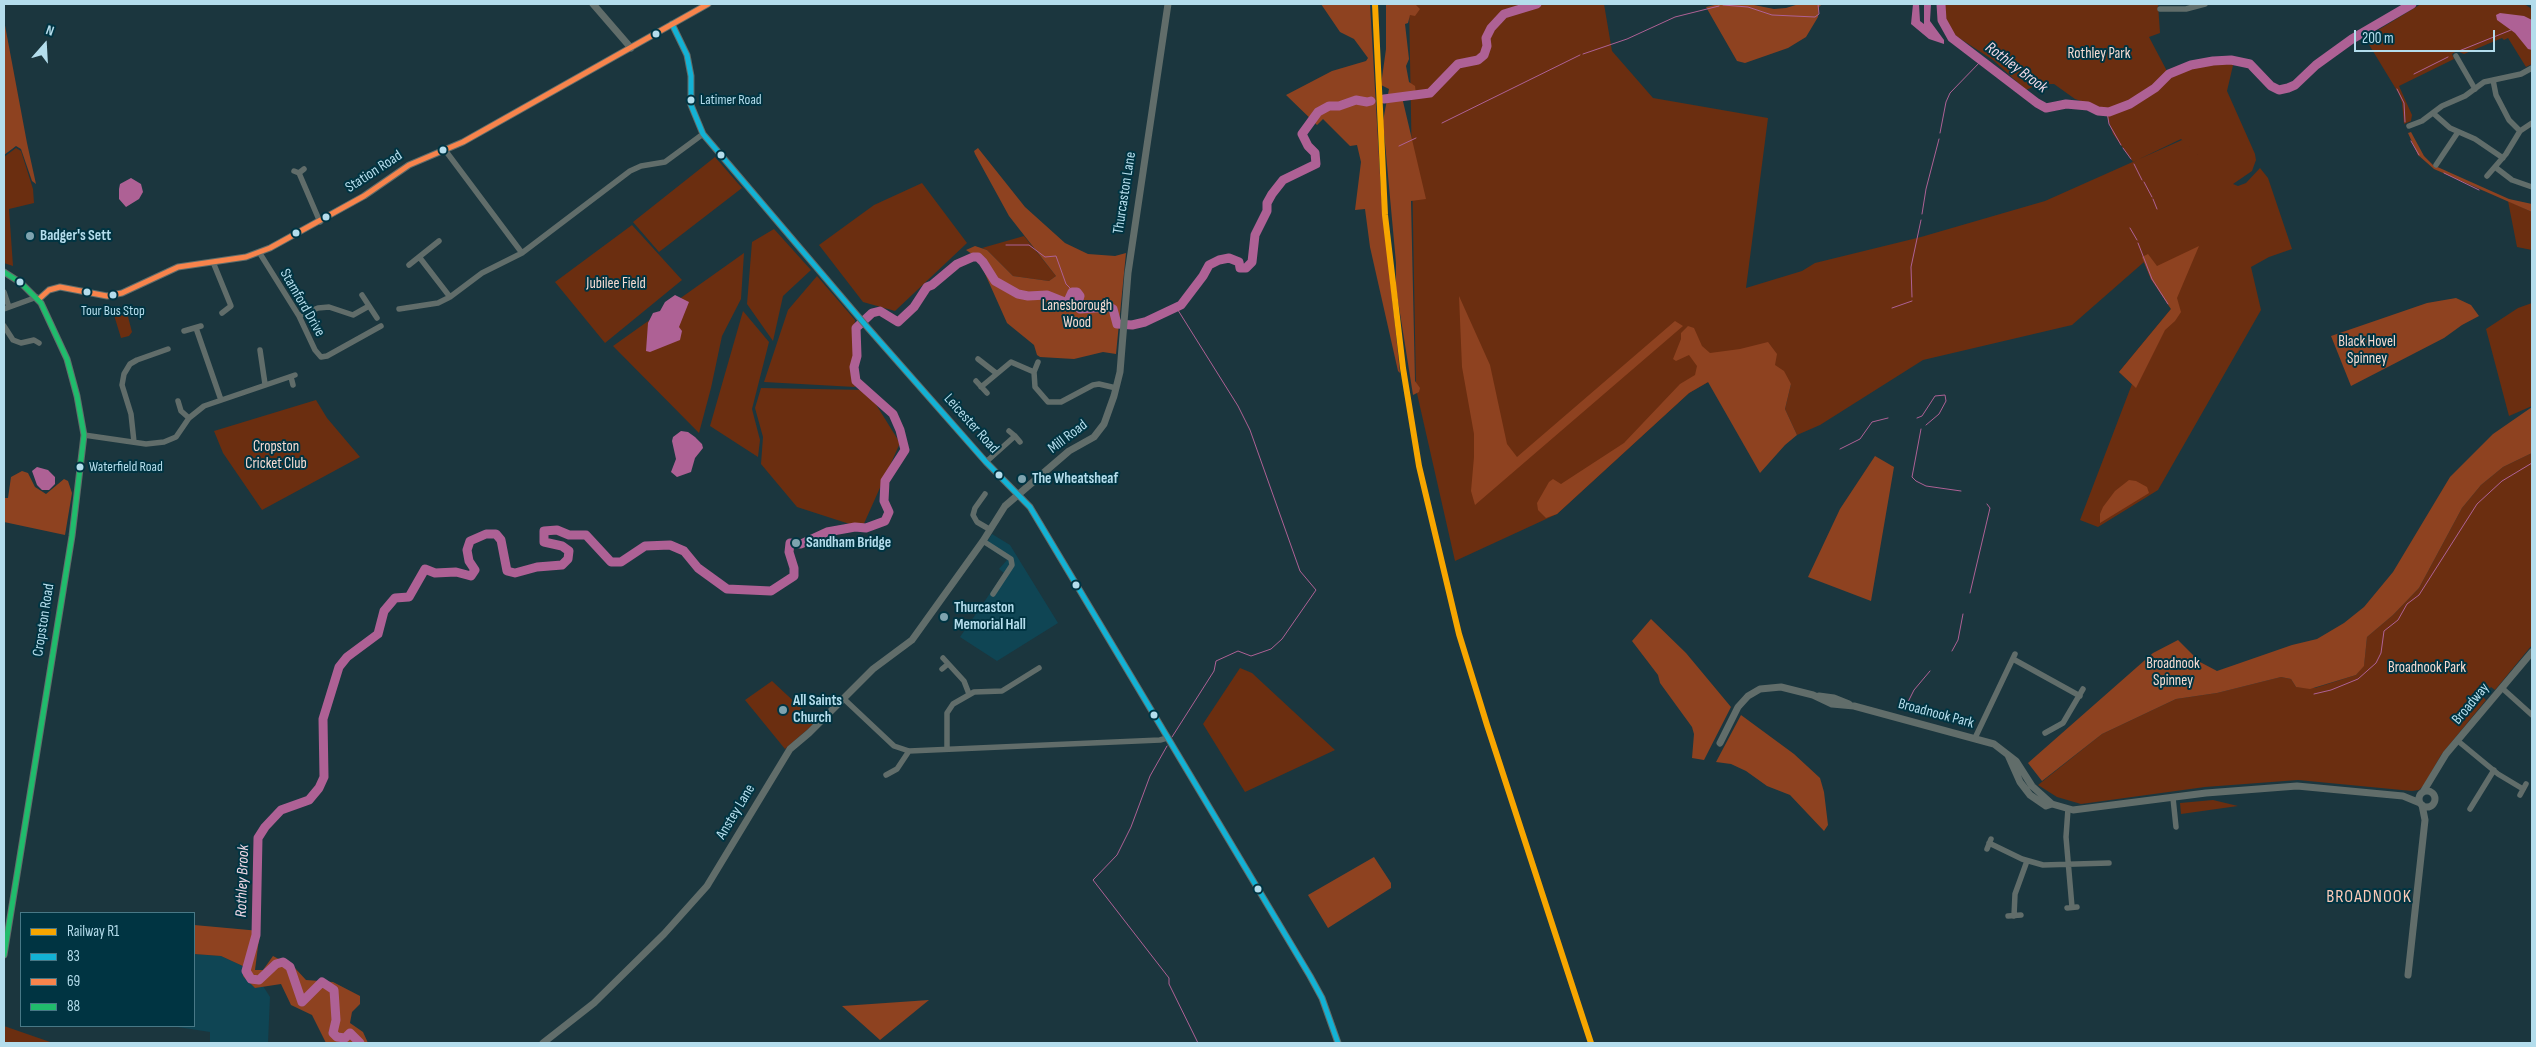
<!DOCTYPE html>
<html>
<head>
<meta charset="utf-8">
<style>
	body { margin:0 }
	#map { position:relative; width:2536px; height:1047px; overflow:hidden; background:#1b363e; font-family:"Sofia Sans Condensed",sans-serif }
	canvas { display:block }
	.frame { position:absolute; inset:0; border:5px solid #b4ddec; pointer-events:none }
	.legend { position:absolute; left:20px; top:912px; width:175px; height:115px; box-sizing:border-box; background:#003442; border:1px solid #487886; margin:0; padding:6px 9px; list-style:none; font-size:15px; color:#b4ddec }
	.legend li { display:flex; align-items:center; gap:10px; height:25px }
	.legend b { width:25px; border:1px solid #487886 }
	.north { position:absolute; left:20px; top:20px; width:50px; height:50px; -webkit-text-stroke:4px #003442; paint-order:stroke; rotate:19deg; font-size:14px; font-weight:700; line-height:20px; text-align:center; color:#b4ddec }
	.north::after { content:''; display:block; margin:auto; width:18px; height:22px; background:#b4ddec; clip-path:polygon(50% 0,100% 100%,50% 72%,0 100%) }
	.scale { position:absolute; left:2354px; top:30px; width:141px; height:22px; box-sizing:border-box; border:2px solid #b4ddec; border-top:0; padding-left:6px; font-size:15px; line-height:18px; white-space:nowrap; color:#b4ddec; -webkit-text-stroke:4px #003442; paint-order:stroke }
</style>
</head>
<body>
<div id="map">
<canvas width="2536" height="1047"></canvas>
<div class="frame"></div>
<ul class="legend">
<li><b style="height:6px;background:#f7a600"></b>Railway R1</li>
<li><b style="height:6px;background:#13b2d5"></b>83</li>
<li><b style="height:6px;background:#f8844c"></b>69</li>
<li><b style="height:6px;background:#20bc6c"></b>88</li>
</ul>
<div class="north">N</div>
<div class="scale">200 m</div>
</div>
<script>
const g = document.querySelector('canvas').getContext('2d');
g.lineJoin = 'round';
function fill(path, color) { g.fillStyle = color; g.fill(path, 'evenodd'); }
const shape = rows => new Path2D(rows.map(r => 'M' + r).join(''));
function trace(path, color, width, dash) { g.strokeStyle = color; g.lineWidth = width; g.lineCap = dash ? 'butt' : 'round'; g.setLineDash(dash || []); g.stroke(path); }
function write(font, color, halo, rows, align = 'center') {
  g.font = font + ' "Sofia Sans Condensed",sans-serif'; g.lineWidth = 4; g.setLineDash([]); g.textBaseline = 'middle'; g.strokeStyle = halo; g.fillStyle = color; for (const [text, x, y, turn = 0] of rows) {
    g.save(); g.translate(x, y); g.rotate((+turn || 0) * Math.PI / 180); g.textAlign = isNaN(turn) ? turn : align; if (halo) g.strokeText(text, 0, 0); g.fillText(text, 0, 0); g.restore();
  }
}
fill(shape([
	[992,534,1010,545,1058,623,997,661,960,637,1004,573,999,569,1007,560,985,545],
	[194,954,221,956,245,967,244,976,255,988,263,986,270,997,268,1043,210,1043,210,1032,171,1026,194,1026]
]), '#0f4554');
fill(shape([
	[1409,4,1604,4,1612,51,1653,98,1768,118,1746,288,1802,271,1815,263,1921,237,2045,201,2182,140,2198,155,2181,139,2133,162,2113,134,2105,109,2075,99,2054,84,2039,84,2026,90,1993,60,1953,34,1945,18,1945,4,2158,4,2160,33,2149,37,2168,73,2191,65,2213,61,2234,61,2227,91,2255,154,2256,160,2252,171,2233,184,2238,186,2246,183,2260,168,2268,178,2292,249,2269,257,2251,267,2261,310,2158,490,2098,527,2080,520,2132,384,2119,372,2171,309,2151,279,2144,262,2072,325,1923,360,1820,425,1797,435,1785,409,1791,384,1731,369,1689,393,1557,514,1455,561,1416,389],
	[2421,4,2524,4,2532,9,2532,64,2526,67,2508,38,2504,40,2502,38,2464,54,2457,51,2452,54,2454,59,2399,86,2412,115,2411,121,2404,124,2402,103,2399,94,2365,38],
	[16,148,21,151,33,189,34,203,9,209,13,266,4,263,4,157],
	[715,157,742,188,659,252,633,222],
	[922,183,967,243,895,311,863,302,819,245,874,205],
	[2508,201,2532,212,2532,250,2517,247],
	[632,225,682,280,605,343,555,282],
	[774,229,811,270,783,296,773,341,747,304,752,242],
	[1024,236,1056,276,1049,281,1013,276,987,250,982,248],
	[744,253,741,299,722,336,711,388,699,433,613,346],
	[817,276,855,320,853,355,855,387,764,382,788,310],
	[2532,303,2532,406,2509,416,2486,329,2518,308],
	[743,311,769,342,752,409,760,440,758,457,710,426],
	[127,313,132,332,129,336,121,338,114,315],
	[761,388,867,390,900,443,862,528,797,507,761,464,763,437,755,408],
	[316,400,327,418,360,457,262,510,223,453,214,431],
	[2532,453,2532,645,2495,690,2491,687,2483,697,2486,700,2441,755,2424,785,2419,790,2412,791,2298,780,2205,787,2081,804,2057,797,2038,785,2102,734,2176,699,2217,693,2281,677,2291,679,2296,687,2315,688,2356,675,2364,665,2367,637,2393,615,2419,588,2462,508,2481,485,2503,467],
	[1240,668,1252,673,1335,750,1245,792,1203,724],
	[772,681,816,722,785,749,745,700],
	[2213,800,2238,806,2181,814,2180,803],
	[4,1026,53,1043,4,1043]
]), '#6b2e10');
fill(shape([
	[1321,4,1370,4,1381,192,1400,373,1398,371,1370,247,1365,209,1355,210,1361,162,1357,145,1350,146,1323,119,1317,125,1286,95,1332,71,1366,61,1368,58,1354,39,1340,32],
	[1386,4,1415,4,1420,9,1415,16,1410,15,1408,23,1405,24,1409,59,1406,66,1409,82,1415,86,1416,94,1402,97,1426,199,1411,201,1415,381,1420,388,1419,392,1413,395,1396,288,1396,263,1383,121,1389,89,1381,85,1386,49],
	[1719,4,1749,4,1774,9,1786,8,1799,4,1822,4,1819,7,1818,17,1806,37,1788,48,1745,63,1737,61,1706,7],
	[4,20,27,143,36,184,32,181,21,149,16,146,4,155],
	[2411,132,2424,156,2433,165,2509,199,2532,204,2532,212,2434,169,2418,155,2408,133],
	[978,148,1025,207,1065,243,1088,254,1115,256,1126,253,1116,354,1103,352,1074,359,1040,357,1037,355,1034,345,1007,323,978,258,966,250,975,246,987,250,1013,276,1049,281,1056,276,1009,216,975,154,974,151],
	[2199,246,2177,298,2181,312,2175,321,2165,330,2136,388,2119,372,2171,309,2151,279,2142,257,2148,254,2157,266],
	[1459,296,1490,365,1507,444,1517,457,1675,321,1683,326,1475,505,1471,491,1474,457,1474,434,1462,367],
	[2456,298,2471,305,2479,316,2462,325,2444,338,2351,386,2331,336,2427,303],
	[1688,326,1694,328,1702,346,1710,353,1740,349,1768,342,1777,354,1775,365,1784,371,1791,384,1785,409,1797,435,1785,445,1760,473,1708,382,1689,393,1557,514,1546,518,1538,510,1537,503,1549,482,1553,479,1561,484,1624,443,1680,384,1695,375,1697,366,1689,355,1676,361,1673,359,1681,339,1681,333],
	[2532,407,2532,453,2503,467,2481,485,2462,508,2419,588,2393,615,2367,637,2364,666,2356,675,2310,689,2296,687,2291,679,2281,677,2217,693,2176,699,2102,734,2042,781,2028,763,2153,653,2178,640,2200,662,2217,671,2292,645,2317,639,2344,623,2364,607,2393,572,2450,477,2493,434],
	[1875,456,1894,467,1871,601,1808,577,1840,509],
	[22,471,28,473,35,487,46,494,64,479,68,481,72,493,65,535,4,522,4,498,8,498,11,477],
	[2129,480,2136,481,2147,487,2149,493,2100,523,2100,514,2103,507,2115,491],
	[1651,619,1686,653,1731,707,1704,760,1692,758,1694,734,1692,727,1660,683,1658,675,1632,641],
	[1741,715,1794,754,1820,778,1824,792,1828,825,1824,831,1790,795,1767,786,1746,771,1731,764,1716,762],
	[1374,857,1391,883,1391,888,1328,928,1308,895],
	[194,925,260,931,255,970,263,970,273,956,294,967,306,980,333,982,360,996,360,1004,352,1012,350,1023,363,1032,368,1043,326,1043,312,1015,291,1005,281,984,255,988,243,976,245,967,221,956,194,954],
	[929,1000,880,1040,842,1006]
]), '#8e4220');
fill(shape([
	[1913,4,1919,4,1920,21,1924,24,1924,4,1931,4,1930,21,1944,40,1944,44,1929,39,1911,24],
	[2500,13,2524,16,2532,20,2532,50,2528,49,2515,33,2497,20,2496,15],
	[131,178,141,184,143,192,139,199,126,207,119,199,119,189,120,184],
	[675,295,689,302,679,327,682,331,680,340,650,352,646,351,648,323,653,313,660,311,665,302],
	[681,431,688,432,695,437,702,444,703,448,695,458,691,472,677,477,671,472,676,459,672,441,673,437],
	[37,467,48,470,55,477,55,484,49,490,42,490,37,485,32,471]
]), '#ae6195');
trace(shape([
	[1723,5,1748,7,1772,15,1815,17,1819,14,1818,4],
	[2459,51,2511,30],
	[1583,54,1627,39,1675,17,1719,6],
	[2414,74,2448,57],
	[2397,89,2404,103,2405,122],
	[2107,112,2109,124,2121,145],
	[1442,123,1580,55],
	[1940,133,1946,102,1950,93,1982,60],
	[2411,141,2419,155],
	[1399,146,1416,138],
	[2123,148,2131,159],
	[2134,164,2142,180],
	[2444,173,2479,190],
	[2144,182,2152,197],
	[2153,199,2157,209],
	[1922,214,1926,189,1939,139],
	[2130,228,2137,240],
	[2138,243,2152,279,2168,304],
	[1006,245,1029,245,1045,257,1056,256,1066,284,1074,292],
	[1912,297,1911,267,1921,220],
	[1892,308,1912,301],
	[1917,418,1922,416,1935,396,1945,395,1946,401,1939,414,1926,425],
	[1921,429,1912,477,1916,481,1926,486,1961,491],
	[1840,449,1860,439,1872,422,1888,418],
	[1970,593,1990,508,1987,504],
	[1952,651,1958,640,1963,614],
	[2314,694,2331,690,2358,679,2376,663,2381,653,2384,631,2398,620,2407,604,2419,595,2477,504,2502,481,2532,463],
	[1905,708,1914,690,1930,671],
	[1172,737,1214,671,1216,661,1238,651,1251,656,1271,649,1282,639,1316,590,1300,571,1250,430,1238,406,1176,307],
	[1167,746,1150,776,1131,827,1117,855,1093,880,1169,978,1169,984,1198,1043]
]), '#ae6195', 1);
trace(shape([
	[1941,4,1942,20,1952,38,2037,103,2046,108,2066,104,2088,106,2098,111,2109,112,2130,104,2155,88,2169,74,2191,65,2213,61,2231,60,2250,64,2271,86,2279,90,2288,88,2295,85,2316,65,2352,39,2412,4],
	[1384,99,1430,93,1458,64,1478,60,1484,55,1487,46,1486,38,1491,28,1504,14,1537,4],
	[360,1043,350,1033,345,1038,337,1037,333,1033,336,1020,334,990,322,982,302,1002,290,967,283,962,276,964,259,980,251,979,246,971,256,935,258,838,265,827,281,810,309,800,319,788,324,777,323,719,339,667,347,657,378,634,384,611,395,598,409,597,425,569,435,573,456,572,471,576,475,570,469,561,467,550,470,541,486,534,496,534,501,540,507,571,515,573,537,567,562,565,568,559,569,551,562,546,544,542,544,531,557,530,569,535,586,535,611,562,621,562,645,546,670,545,684,551,698,568,727,589,771,591,794,576,794,568,789,552,790,543,801,544,827,532,855,527,866,528,885,521,889,512,884,501,885,481,905,450,900,430,893,414,856,381,854,367,857,356,856,328,872,313,880,311,898,322,914,307,927,287,932,285,957,264,973,257,978,257,983,262,995,281,1018,294,1028,296,1047,295,1067,303,1072,292,1077,292,1080,296,1077,306,1080,309,1110,307,1113,309,1117,324,1132,325,1145,322,1181,305,1203,276,1209,265,1219,260,1229,258,1239,262,1240,268,1246,268,1252,262,1255,235,1267,211,1267,203,1272,194,1283,180,1316,164,1315,153,1308,146,1302,134,1318,112,1329,106,1339,106,1356,100,1367,102,1371,101]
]), '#ae6195', 9);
trace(shape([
	[2160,9,2186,9,2205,4],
	[2456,56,2475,89],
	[2493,80,2496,95,2509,120,2520,131],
	[2433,113,2450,128,2475,139,2503,158],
	[2409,126,2422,121,2442,106,2465,96,2484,82,2521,74,2532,68],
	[445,150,522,253],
	[2436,165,2458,132],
	[2495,167,2512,180,2532,187],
	[294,171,299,173,304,169],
	[299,173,320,222],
	[2487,176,2506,154,2520,131,2532,123],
	[259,252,299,316,315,350,321,357,327,356,381,326],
	[420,258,450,297],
	[213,262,231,306,222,313],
	[409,265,439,241],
	[4,292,9,307],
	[362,295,377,318],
	[4,309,37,297],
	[399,309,438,303,450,297,482,273,522,253,630,171,641,166,665,162,703,134],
	[299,316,318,308,329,307,353,315,369,306],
	[4,326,13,340,21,343,34,340,39,343],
	[196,328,221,400],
	[184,331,201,326],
	[260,350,265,384],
	[978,359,996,373],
	[1038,362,1034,372,1035,387,1048,402,1061,402,1093,385,1099,384,1116,388],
	[291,377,293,385],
	[976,381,987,393],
	[981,387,1011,362,1034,372],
	[178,401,181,411,189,418],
	[84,435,146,444,164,442,176,437,189,418,204,406,295,375],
	[1015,436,1020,442],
	[134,442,131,414,122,385,124,374,130,364,137,360,168,349],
	[986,462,1015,436,1009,431],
	[985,494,975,508,973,515,977,522,989,529],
	[983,541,1011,559,1012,565,993,594],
	[943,658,964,681,969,694],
	[2013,659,2080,696],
	[942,669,948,664],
	[2502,688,2532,715],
	[844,699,894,746,909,751,1160,740,1167,738],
	[2045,733,2063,723,2083,689],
	[1975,738,2015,654],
	[2458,741,2498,774,2523,789],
	[947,748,947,713,953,704,974,692,1002,691,1039,668],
	[886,775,897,769,909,751],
	[2520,795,2526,784],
	[2173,798,2176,827],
	[2068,809,2066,837,2072,907],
	[2470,809,2494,770],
	[1989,843,2022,859,2043,865,2109,863],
	[1987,849,1991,839],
	[2067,908,2077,907],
	[2008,916,2021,915],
	[2014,916,2015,894,2027,861]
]), '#616d6a', 5.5);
trace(shape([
	[593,4,631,48],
	[672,24,687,55,691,76,691,105,703,134,868,328,986,462,1030,507,1310,976,1322,998,1338,1043],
	[4,272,21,283,41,303,67,359,77,396,84,435,72,536,4,955],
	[39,299,49,290,60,287,107,296,122,293,178,267,246,257,270,248,364,196,409,165,463,142,708,4],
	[1819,696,1834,698,1849,704],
	[1720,743,1738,707,1748,696,1760,689,1781,687,1813,695,1832,704,1854,706,1994,744,2016,761,2032,786,2052,804],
	[2008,755,2020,782,2030,795,2046,806,2052,804,2073,810,2206,793,2297,786,2403,796,2420,803],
	'2419 799a8 8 0 1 1 16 0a8 8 0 1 1-16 0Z',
	[2423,792,2446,754,2532,652],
	[2408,975,2425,820,2422,805],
	[543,1043,594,1003,664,934,707,886,790,749,809,733,873,669,912,640,983,541,1005,506,1069,451,1094,437,1104,424,1114,396,1120,372,1128,273,1168,4]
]), '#616d6a', 7);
trace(shape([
	[672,24,687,55,691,76,691,105,703,134,868,328,986,462,1030,507,1310,976,1322,998,1338,1043]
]), '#13b2d5', 5);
trace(shape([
	[39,299,49,290,60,287,107,296,122,293,178,267,246,257,270,248,364,196,409,165,463,142,708,4]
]), '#f8844c', 5);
trace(shape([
	[4,272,21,283,41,303,67,359,77,396,84,435,72,536,4,955]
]), '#20bc6c', 5);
trace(shape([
	[1375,4,1385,215,1403,368,1419,466,1459,634,1487,725,1591,1043]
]), '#f7a600', 6);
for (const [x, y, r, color] of [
	[656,34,4.5,"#b4ddec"],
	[691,100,4.5,"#b4ddec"],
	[443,150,4.5,"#b4ddec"],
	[721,155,4.5,"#b4ddec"],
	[326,217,4.5,"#b4ddec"],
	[296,233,4.5,"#b4ddec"],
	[30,236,5,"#7ea3af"],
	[20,282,4.5,"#b4ddec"],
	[87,292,4.5,"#b4ddec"],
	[113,295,4.5,"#b4ddec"],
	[80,467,4.5,"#b4ddec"],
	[999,475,4.5,"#b4ddec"],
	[1022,479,5,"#7ea3af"],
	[796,543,5,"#7ea3af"],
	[1076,585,4.5,"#b4ddec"],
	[944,617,5,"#7ea3af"],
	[783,710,5,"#7ea3af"],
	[1154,715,4.5,"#b4ddec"],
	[1258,889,4.5,"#b4ddec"]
]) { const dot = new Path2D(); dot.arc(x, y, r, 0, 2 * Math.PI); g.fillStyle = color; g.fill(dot); trace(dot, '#003442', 2); }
write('14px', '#b4ddec', '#003442', [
	["Latimer Road",700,100],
	["Tour Bus Stop",113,311,"center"],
	["Waterfield Road",89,467]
], 'left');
write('15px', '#f7dcd2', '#003442', [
	["Rothley Park",2099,54],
	["Jubilee Field",616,284],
	["Lanesborough",1077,306],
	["Wood",1077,323],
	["Black Hovel",2367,342],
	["Spinney",2367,359],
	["Cropston",276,447],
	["Cricket Club",276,464],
	["Broadnook",2173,664],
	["Spinney",2173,681],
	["Broadnook Park",2427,668]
]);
write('15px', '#b4ddec', '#003442', [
	["Station Road",374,172,-33],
	["Thurcaston Lane",1125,193,-81],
	["Stamford Drive",302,303,60],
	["Leicester Road",971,424,48],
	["Mill Road",1068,437,-37],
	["Cropston Road",44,620,-81],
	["Broadway",2471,704,-50],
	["Broadnook Park",1936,714,15],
	["Anstey Lane",736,812,-59]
]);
write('bold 15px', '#b4ddec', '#003442', [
	["Badger's Sett",40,236],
	["The Wheatsheaf",1032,479],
	["Sandham Bridge",806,543],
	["Thurcaston",954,608],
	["Memorial Hall",954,625],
	["All Saints",793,701],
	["Church",793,718]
], 'left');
write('italic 16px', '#f3dae8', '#003442', [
	["Rothley Brook",2016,68,37],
	["Rothley Brook",243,881,-88]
]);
g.letterSpacing = '1px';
write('18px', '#facab8', '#003442', [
	["BROADNOOK",2369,897]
]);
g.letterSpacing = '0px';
</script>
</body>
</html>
